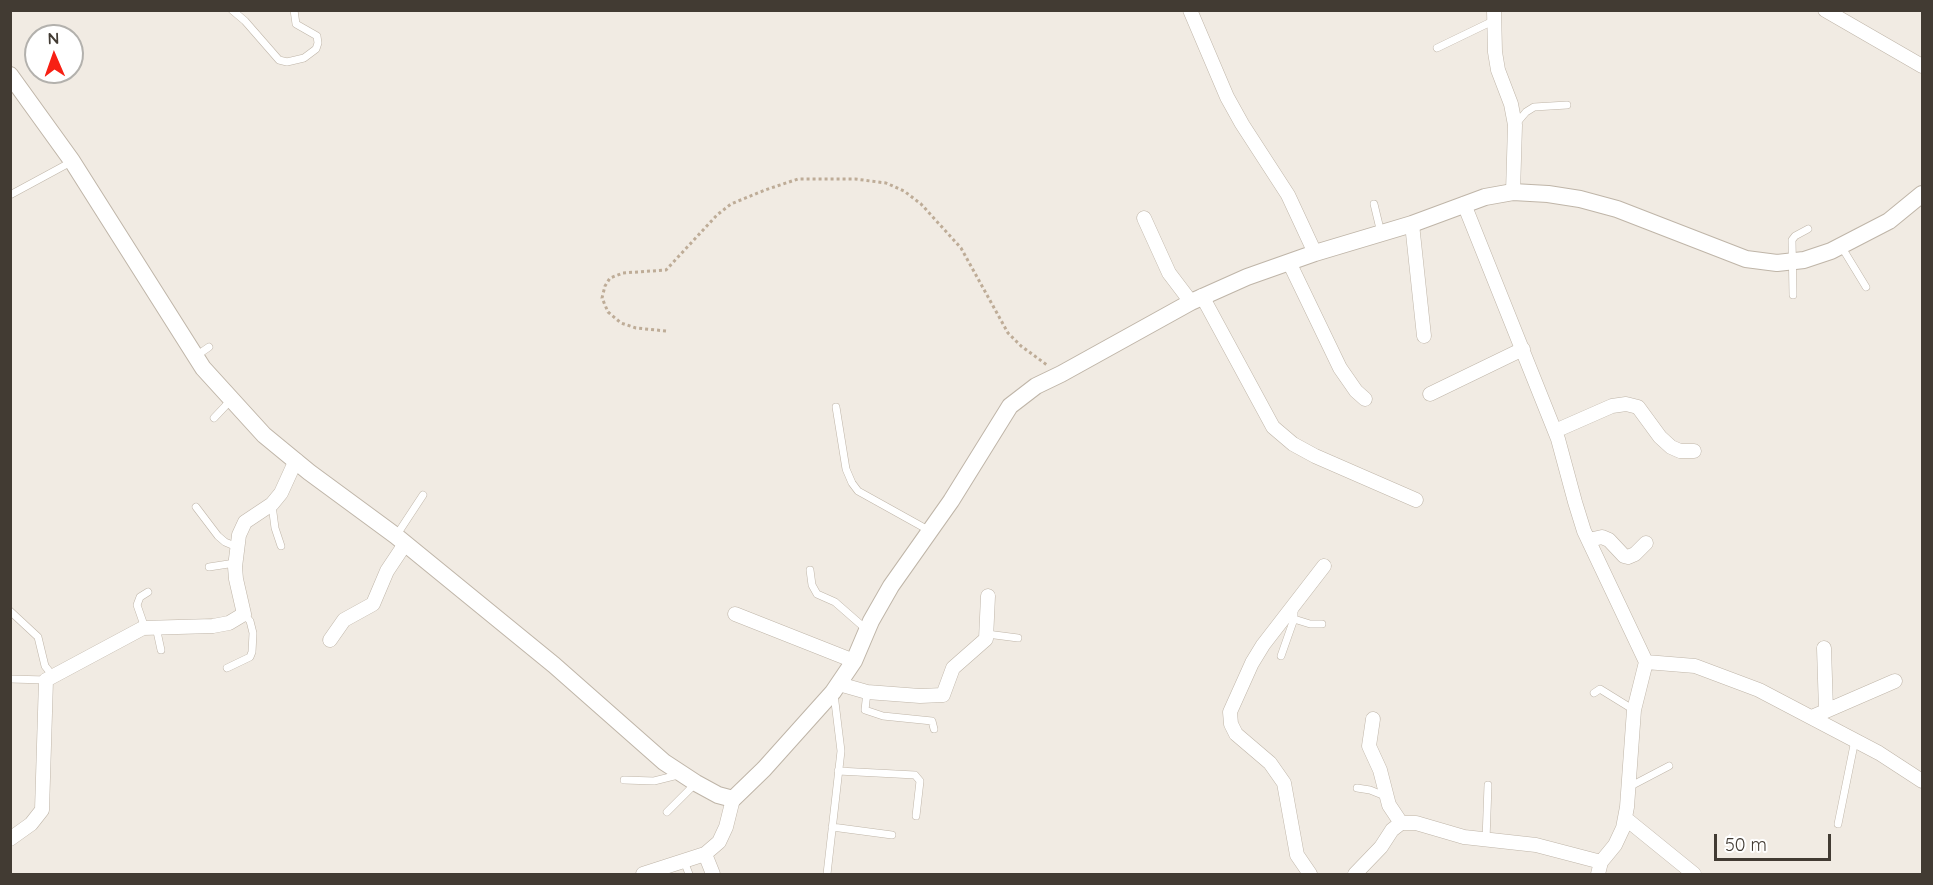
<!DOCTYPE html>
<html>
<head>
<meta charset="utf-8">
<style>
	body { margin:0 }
	#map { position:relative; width:1933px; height:885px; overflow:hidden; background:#f1ebe3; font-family:Quicksand,sans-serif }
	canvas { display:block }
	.frame { position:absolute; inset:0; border:12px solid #423b33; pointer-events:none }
	.north { position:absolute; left:24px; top:24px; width:60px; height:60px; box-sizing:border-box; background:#fff; border:2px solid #b3b1ad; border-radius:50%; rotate:358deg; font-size:16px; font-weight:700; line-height:24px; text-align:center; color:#423b33 }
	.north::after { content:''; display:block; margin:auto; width:21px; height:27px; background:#f72014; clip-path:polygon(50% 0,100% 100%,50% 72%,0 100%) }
	.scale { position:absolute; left:1714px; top:834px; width:117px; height:27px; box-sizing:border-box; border:3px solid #423b33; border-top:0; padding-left:8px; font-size:18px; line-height:21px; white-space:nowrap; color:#423b33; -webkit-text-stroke:4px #fff; paint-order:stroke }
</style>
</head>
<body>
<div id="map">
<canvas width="1933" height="885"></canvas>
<div class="frame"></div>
<div class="north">N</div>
<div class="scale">50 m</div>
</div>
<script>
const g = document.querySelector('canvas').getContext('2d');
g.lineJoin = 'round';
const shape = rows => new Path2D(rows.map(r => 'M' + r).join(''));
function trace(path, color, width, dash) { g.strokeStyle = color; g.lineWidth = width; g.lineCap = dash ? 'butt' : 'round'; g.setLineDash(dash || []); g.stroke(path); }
const service = shape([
	[232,10,245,21,279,60,287,62,304,58,316,49,318,43,317,36,296,24,294,10],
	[1437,48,1495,20],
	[1515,125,1526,112,1534,107,1567,105],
	[10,195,71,162],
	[1374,204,1381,233],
	[1841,246,1866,287],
	[1793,295,1792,240,1795,236,1808,229],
	[196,356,209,347],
	[836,407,846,469,852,483,858,491,930,531],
	[214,418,231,400],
	[272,505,275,528,281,546],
	[196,507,218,536,225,542,237,547],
	[396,536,423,495],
	[209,567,235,563],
	[810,570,812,585,817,594,835,602,867,630],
	[10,611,38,637,45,666,53,676],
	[1294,619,1310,624,1322,624],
	[156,627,161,650],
	[145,628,137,605,140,597,148,592],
	[987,634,1018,638],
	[1281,656,1294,619,1294,609],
	[227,668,250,657,252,652,253,633,250,621,244,614],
	[10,679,46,680],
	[867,692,865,710,883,716,932,721,934,729],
	[1594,693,1600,689,1634,710],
	[838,771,915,775,920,781,916,816],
	[624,780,654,781,678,775],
	[1629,787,1669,766],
	[1357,788,1370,790,1385,796],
	[667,812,696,783],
	[1838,824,1855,740],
	[832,827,892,835],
	[1486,840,1488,785],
	[684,861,689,874],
	[827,874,841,751,834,694]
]);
const minor = shape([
	[1190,10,1227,97,1242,124,1288,195,1315,253],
	[1494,10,1495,52,1498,70,1511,104,1515,125,1513,192],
	[1825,10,1922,66],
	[1464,204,1558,439,1575,502,1584,531,1646,662,1695,666,1759,690,1879,753,1922,781],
	[1144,218,1169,273,1191,302],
	[1412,224,1424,336],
	[1289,262,1340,368,1356,391,1365,399],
	[1202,296,1273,427,1293,444,1315,456,1416,500],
	[1430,394,1523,349],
	[1555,431,1612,406,1626,404,1638,407,1660,437,1671,447,1680,451,1694,451],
	[1589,540,1602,537,1609,540,1624,556,1628,557,1635,554,1646,543],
	[735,614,854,661],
	[330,640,344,620,373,604,387,571,405,544],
	[1824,648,1826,710],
	[839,684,867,692,920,696,943,695,953,668,986,639,988,596],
	[1812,717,1895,681],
	[1373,719,1369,746,1380,770,1389,805,1401,823],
	[1625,818,1694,874],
	[10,839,31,824,42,810,46,680,143,628,213,626,229,623,244,614,236,579,235,567,239,535,245,522,272,504,281,493,296,460],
	[705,854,713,874],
	[643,874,705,854,719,842,726,827,733,799],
	[1310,874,1297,855,1284,783,1270,763,1236,734,1231,724,1230,712,1252,663,1263,645,1324,566],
	[1355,874,1381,847,1392,830,1401,823,1416,823,1464,837,1536,845,1601,862],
	[1598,874,1601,862,1615,845,1623,828,1627,807,1634,710,1646,662]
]);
const tertiary = shape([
	[10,75,72,161,203,368,264,435,309,472,396,536,554,665,664,762,696,783,718,795,733,799,764,769,833,692,854,661,871,621,891,586,951,501,1010,406,1036,386,1061,374,1191,302,1247,277,1315,253,1412,224,1485,197,1513,192,1548,194,1580,199,1617,209,1746,259,1777,263,1804,260,1831,251,1889,221,1922,194]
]);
trace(service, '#bfb5a8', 8);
trace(minor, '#bfb5a8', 15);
trace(tertiary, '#bfb5a8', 18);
trace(shape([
	[666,331,636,328,621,323,608,312,602,298,605,286,610,278,623,273,666,270,717,215,731,204,765,190,798,179,855,179,886,183,904,191,921,204,961,248,1008,333,1021,346,1047,365]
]), '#beac97', 3, [3, 3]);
trace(service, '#fff', 7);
trace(minor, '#fff', 14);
trace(tertiary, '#fff', 16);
</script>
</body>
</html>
